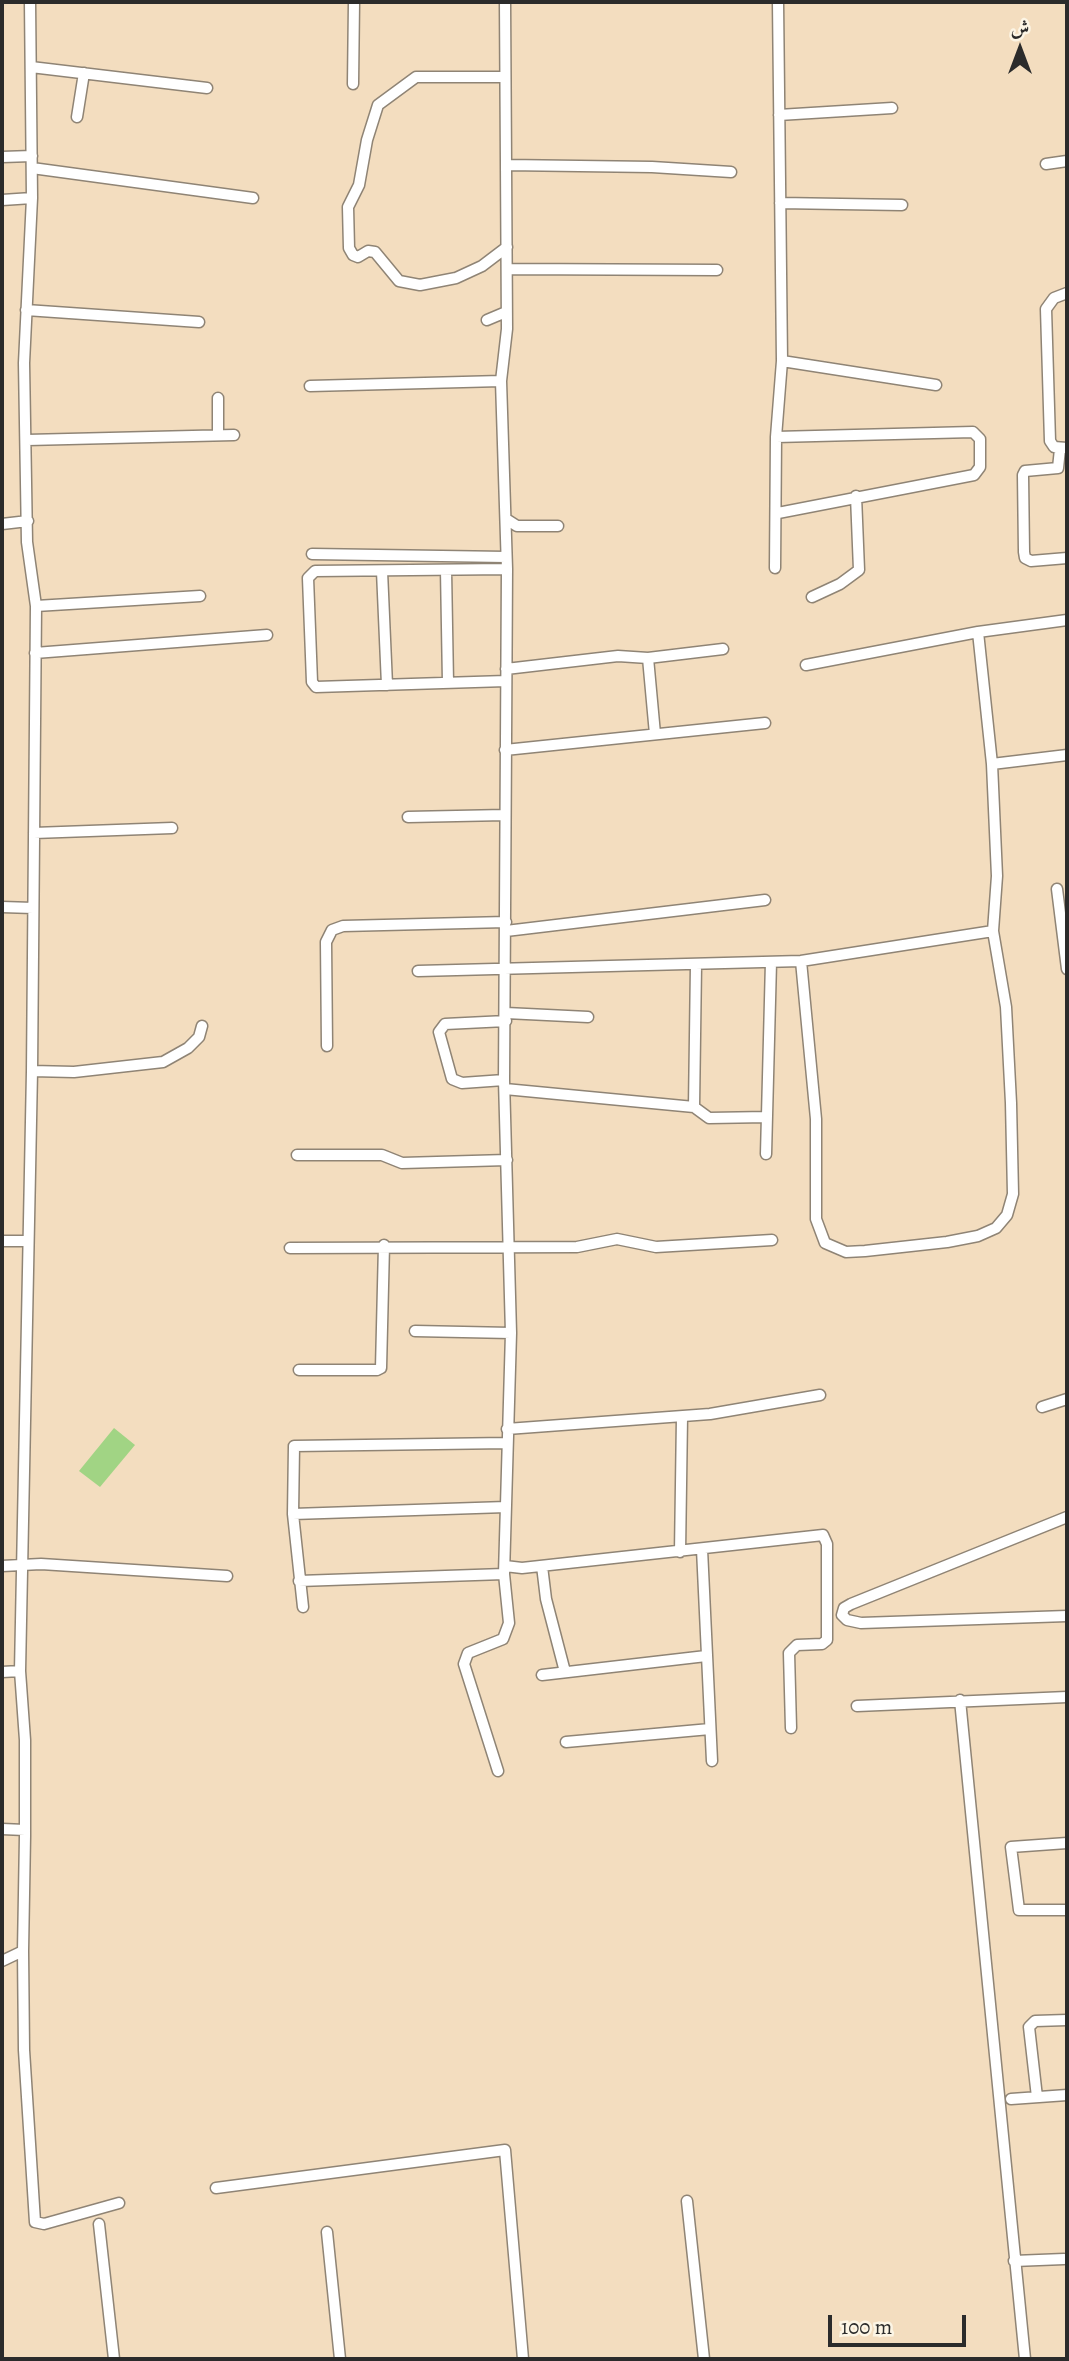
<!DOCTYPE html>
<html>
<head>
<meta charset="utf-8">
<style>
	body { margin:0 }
	#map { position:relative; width:1069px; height:2361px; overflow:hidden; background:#f3ddbf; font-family:Alegreya,Amiri,serif }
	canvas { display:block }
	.frame { position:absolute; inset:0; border:4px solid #2b2b2b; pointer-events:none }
	.north { position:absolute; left:985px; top:14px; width:70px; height:70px; -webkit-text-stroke:5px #fcf5e5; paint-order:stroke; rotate:0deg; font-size:19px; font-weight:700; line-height:28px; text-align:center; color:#2b2b2b }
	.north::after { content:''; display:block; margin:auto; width:24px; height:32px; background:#2b2b2b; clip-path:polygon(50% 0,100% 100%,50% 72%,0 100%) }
	.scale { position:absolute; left:828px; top:2315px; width:138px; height:32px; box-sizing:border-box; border:4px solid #2b2b2b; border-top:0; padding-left:9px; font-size:21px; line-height:24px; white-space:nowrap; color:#2b2b2b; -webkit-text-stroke:5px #fcf5e5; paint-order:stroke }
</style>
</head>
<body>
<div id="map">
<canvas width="1069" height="2361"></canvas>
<div class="frame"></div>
<div class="north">ش</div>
<div class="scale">100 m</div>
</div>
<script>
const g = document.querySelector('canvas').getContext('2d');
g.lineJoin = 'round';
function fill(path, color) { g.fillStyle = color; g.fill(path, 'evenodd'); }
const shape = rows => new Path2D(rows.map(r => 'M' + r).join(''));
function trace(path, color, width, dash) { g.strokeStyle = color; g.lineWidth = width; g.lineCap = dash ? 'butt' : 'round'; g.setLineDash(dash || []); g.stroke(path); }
fill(shape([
	[114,1428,135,1445,100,1487,79,1471]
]), '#a1d484');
const street = shape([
	[31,67,207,88],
	[504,77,416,77,378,105,367,140,359,185,348,207,349,248,353,255,358,257,368,251,375,252,399,281,420,285,456,278,482,266,507,247],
	[353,84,354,2],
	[779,115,892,108],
	[77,117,84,73],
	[2,157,32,156],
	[1046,164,1067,161],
	[507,165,652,167,731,172],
	[32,168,253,198],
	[2,200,32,198],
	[780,203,902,205],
	[507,269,717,270],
	[1067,293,1054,298,1046,309,1050,441,1054,447,1067,448],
	[26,310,199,322],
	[487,320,506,312],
	[782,361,936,385],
	[310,386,501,381],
	[218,435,218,398],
	[776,437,973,432,980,439,980,467,974,475,778,513],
	[27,440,234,435],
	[1060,449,1058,468,1025,471,1023,475,1024,552,1025,558,1031,561,1067,558],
	[506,519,517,526,558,526],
	[2,524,28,521],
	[312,554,506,557],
	[775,568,776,437,782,361,778,2],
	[446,570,448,683],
	[382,571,387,685],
	[812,597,840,584,859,570,856,496],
	[36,606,200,596],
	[35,653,267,635],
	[648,658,655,734],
	[806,665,978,632],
	[506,669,618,656,648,658,723,649],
	[506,681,316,687,312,682,308,578,315,571,507,569],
	[505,750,765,723],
	[992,764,1067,755],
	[408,817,505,815],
	[34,833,172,828],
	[1057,889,1067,969],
	[2,907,33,908],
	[506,931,765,900],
	[801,961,816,1119,816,1219,825,1243,846,1252,865,1251,947,1242,978,1236,996,1228,1007,1215,1013,1194,1011,1103,1006,1007,993,931,997,876,992,764,978,632,1067,620],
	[696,965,694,1107,709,1118,767,1117],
	[418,971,801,961,993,931],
	[506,1013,588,1017],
	[327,1046,326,942,332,930,343,926,506,922],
	[32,1071,74,1072,163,1062,188,1048,199,1037,202,1026],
	[504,1080,462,1083,452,1079,439,1032,445,1024,506,1021],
	[505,1089,694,1107],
	[766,1154,771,962],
	[297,1155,382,1155,402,1163,507,1160],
	[2,1241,28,1241],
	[290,1248,577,1247,617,1239,656,1247,772,1240],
	[415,1331,511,1333],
	[299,1370,377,1370,381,1368,384,1245],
	[1042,1407,1067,1399],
	[507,1429,710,1414,820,1395],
	[293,1514,506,1507],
	[1067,1517,851,1604,844,1608,842,1615,847,1620,861,1623,1067,1616],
	[702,1549,712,1761],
	[680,1552,682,1417],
	[2,1566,41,1564,227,1576],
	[505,1566,522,1568,823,1535,827,1544,827,1640,822,1644,797,1645,789,1653,791,1728],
	[542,1566,546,1599,564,1668],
	[299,1581,504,1574],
	[303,1607,293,1514,294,1446,507,1443],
	[2,1672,20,1671],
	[542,1675,706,1656],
	[960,1700,1025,2359],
	[857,1706,1067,1697],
	[566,1742,710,1729],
	[498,1771,464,1664,468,1653,503,1639,509,1623,504,1574,511,1333,504,1080,507,569,501,381,507,329,505,2],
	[2,1829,25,1830],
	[1067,1843,1011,1847,1019,1910,1067,1910],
	[23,1951,24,2050,35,2222,44,2224,119,2203],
	[2,1961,23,1951,25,1836,25,1740,20,1671,32,1071,36,606,27,542,24,363,32,198,30,2],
	[1037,2097,1029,2027,1035,2021,1067,2020],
	[1011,2099,1067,2095],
	[216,2188,505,2150,523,2359],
	[687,2201,704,2359],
	[99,2224,114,2359],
	[327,2232,340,2359],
	[1014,2261,1064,2259]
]);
trace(street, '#8f8475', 13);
trace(street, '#fff', 10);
</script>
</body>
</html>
